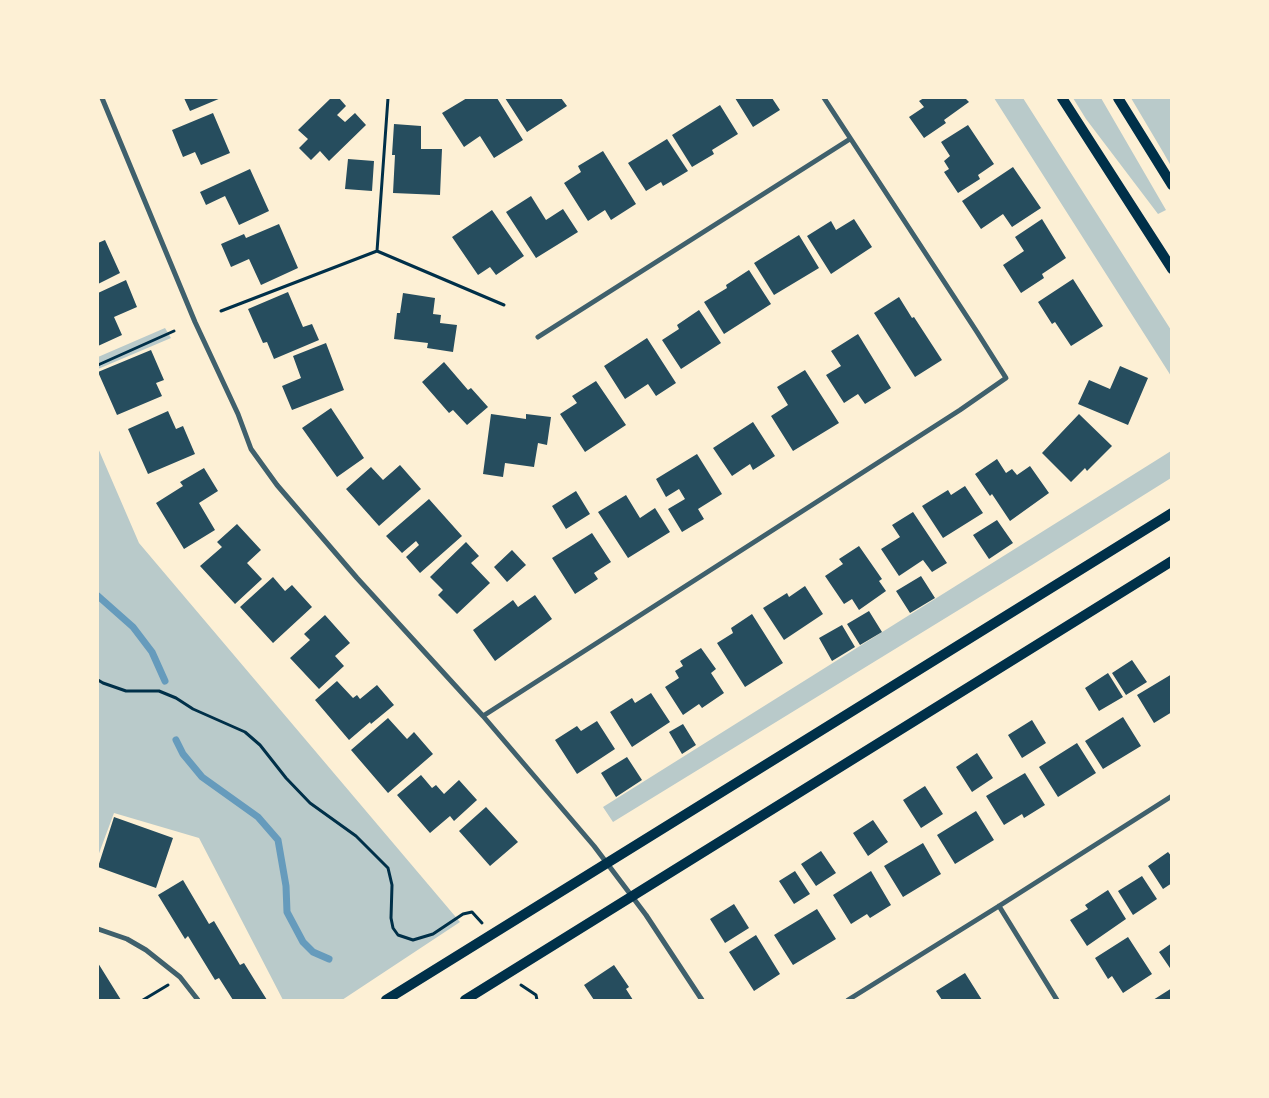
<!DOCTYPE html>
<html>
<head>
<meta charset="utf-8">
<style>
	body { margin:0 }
	#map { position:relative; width:1269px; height:1098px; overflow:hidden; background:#fdf0d5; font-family:Jost,sans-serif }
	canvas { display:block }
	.frame { position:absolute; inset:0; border:99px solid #fdf0d5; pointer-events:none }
</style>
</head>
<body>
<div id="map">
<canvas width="1269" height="1098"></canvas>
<div class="frame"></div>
</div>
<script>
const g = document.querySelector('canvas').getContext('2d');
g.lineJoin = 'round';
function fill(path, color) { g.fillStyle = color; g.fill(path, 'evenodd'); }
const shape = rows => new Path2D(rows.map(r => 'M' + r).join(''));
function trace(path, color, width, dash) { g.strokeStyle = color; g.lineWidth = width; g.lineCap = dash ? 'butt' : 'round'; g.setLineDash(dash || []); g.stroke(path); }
fill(shape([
	[994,98,1023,98,1171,330,1171,376],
	[1073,98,1101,98,1166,210,1158,214,1086,119],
	[1131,98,1171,98,1171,166,1163,152],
	[165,328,171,338,98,369,98,357],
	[98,448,139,543,460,922,342,1000,283,1000,199,838,114,813,98,856],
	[1171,451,1171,478,1032,565,613,822,603,807]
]), '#b9caca');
trace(shape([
	[98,596,133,627,152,652,165,681],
	[176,740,183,754,202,777,258,817,278,840,286,886,287,912,303,942,313,952,329,959]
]), '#669bbc', 7);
fill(shape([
	[184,98,221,98,190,111],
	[331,98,339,98,346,106,337,115,345,122,355,113,366,125,329,161,320,151,311,160,299,148,308,139,298,130],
	[467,98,497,98,523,140,494,158,480,136,464,147,442,113],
	[505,98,561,98,567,106,527,132],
	[735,98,772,98,780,110,753,127],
	[924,98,965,98,969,102,944,120,946,123,924,138,909,117,924,107,919,101],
	[720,105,738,134,712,150,714,154,692,167,672,135],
	[213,113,230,153,201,165,195,152,183,157,172,130],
	[394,124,421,126,421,149,442,149,440,195,393,193,395,155,392,155],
	[968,125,994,164,978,175,980,179,958,193,944,172,949,169,944,161,950,156,941,142],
	[667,139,688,171,663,186,661,182,646,191,628,163],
	[603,151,636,204,611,220,605,210,588,221,564,183,581,172,578,166],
	[348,159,374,161,372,191,345,189],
	[1013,167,1041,208,1012,227,1003,214,981,229,962,201],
	[250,169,269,211,239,225,225,196,206,205,200,192],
	[531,196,546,220,563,209,578,232,536,258,506,212],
	[492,210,524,256,496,275,490,267,478,275,452,237],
	[854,219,872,247,831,274,807,236,831,221,836,230],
	[1042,219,1066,258,1042,274,1044,278,1021,293,1003,265,1024,251,1015,237],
	[279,224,298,268,261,285,249,259,231,267,221,244,244,234,246,238],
	[799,235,819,268,774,295,754,263],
	[105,240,120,273,98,284,98,243],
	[749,270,771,304,724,334,704,302,727,288,726,285],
	[1073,279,1103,326,1071,346,1055,322,1052,324,1038,302],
	[126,280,137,307,114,317,122,335,98,346,98,293],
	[288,292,303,327,312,324,319,340,274,359,267,342,263,343,248,309],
	[403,293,435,298,433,314,441,315,440,323,457,325,453,352,427,348,428,343,394,339,397,313,400,313],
	[899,297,912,318,914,317,942,360,915,377,874,313],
	[699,310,721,343,681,369,662,340,679,329,677,325],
	[858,334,891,388,865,404,858,394,844,403,826,375,841,366,831,351],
	[647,338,676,383,656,396,648,384,625,399,604,366],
	[326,343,344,390,292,410,282,386,301,378,293,356],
	[151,350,164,380,156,383,162,396,117,415,98,372],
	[444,362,468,390,471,388,488,407,467,425,453,410,449,413,422,382],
	[1120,366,1148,378,1128,425,1078,404,1089,380,1110,389],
	[805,370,839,423,793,451,771,416,788,405,777,387],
	[596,381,626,425,585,452,560,414,577,403,572,396],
	[331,408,364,458,337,477,302,428],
	[168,411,176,429,183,426,195,454,148,474,128,429],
	[491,414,526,419,526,414,551,417,547,445,538,443,534,467,505,463,503,477,483,474],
	[1079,414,1112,446,1087,471,1085,468,1071,482,1042,453],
	[753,422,775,456,753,470,750,464,732,476,713,448],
	[697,454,722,494,698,509,704,519,682,532,668,509,685,499,679,489,666,497,656,479],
	[997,459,1006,473,1012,469,1017,475,1030,466,1049,493,1010,521,992,494,990,496,975,474],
	[400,465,421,489,379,526,346,489,371,467,383,480],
	[204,468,218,491,199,503,215,530,184,549,156,503,183,486,180,482],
	[965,486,983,513,943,538,922,506,948,490,951,495],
	[576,491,590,514,566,529,552,506],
	[626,495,640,518,655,508,670,532,628,558,598,512],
	[429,499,462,536,420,573,406,557,419,545,416,541,402,553,386,536],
	[913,512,947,563,932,572,923,560,899,576,881,549,900,537,892,525],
	[997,520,1013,543,989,559,973,535],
	[237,524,261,550,247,563,262,579,235,604,200,566,222,547,217,542],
	[592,533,611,562,594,573,598,579,575,594,552,558],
	[466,542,479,556,471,563,490,583,457,614,438,595,443,590,430,577],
	[859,546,882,579,879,581,886,591,859,610,852,599,844,604,825,576,843,564,839,559],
	[512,550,526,565,507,582,494,567],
	[921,576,935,598,910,613,896,591],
	[273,577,285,591,292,585,312,607,273,643,240,607],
	[805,586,823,614,784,640,763,608,787,593,789,597],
	[535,595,552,619,495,661,473,630,513,600,518,607],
	[869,611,882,632,860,645,847,624],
	[752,614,783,663,745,687,717,643,733,633,731,628],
	[325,615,350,643,335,656,344,666,319,689,290,658,310,640,304,634],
	[842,625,855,647,832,661,819,638],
	[701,648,716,669,711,673,724,693,702,708,699,704,683,715,665,687,679,678,675,671,683,666,680,661],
	[1132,660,1147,682,1126,695,1112,673],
	[1108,673,1123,697,1099,711,1085,688],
	[1172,674,1172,712,1154,723,1137,695],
	[337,681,353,698,357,695,360,699,377,685,394,705,371,724,370,722,349,740,315,700],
	[651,693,670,722,632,747,610,712,632,698,635,703],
	[1123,717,1141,746,1103,769,1085,741],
	[388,718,407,739,414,732,433,754,388,793,351,750],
	[1032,720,1046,743,1022,758,1008,735],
	[597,721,615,749,577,774,555,740,577,726,581,731],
	[683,724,696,745,682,754,669,732],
	[1077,743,1096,773,1058,797,1039,767],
	[977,753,993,778,972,792,956,767],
	[627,757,642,780,616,797,601,773],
	[1025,773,1045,805,1024,818,1022,814,1004,825,986,796],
	[421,775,432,788,436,785,444,794,459,780,477,800,454,821,450,816,430,833,397,795],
	[925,786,943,814,921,828,903,800],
	[486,807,518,842,490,866,459,831],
	[976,811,994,840,955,864,937,835],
	[114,817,173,838,156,888,98,867],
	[873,820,888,842,868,856,853,833],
	[923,843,941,874,903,897,884,866],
	[821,851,836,873,816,886,801,864],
	[1168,852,1172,857,1172,883,1163,889,1148,866],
	[795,871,810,894,794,904,779,881],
	[871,871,891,905,870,918,867,914,851,924,833,895],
	[1142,876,1157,899,1133,915,1118,891],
	[183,880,209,924,214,921,240,965,244,963,267,1000,233,1000,219,978,215,980,188,936,185,939,158,895],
	[1108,890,1126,919,1087,946,1070,920,1088,909,1085,905],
	[734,904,749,928,725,943,710,919],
	[817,909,836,939,793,965,774,935],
	[756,935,780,974,754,991,729,952],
	[1128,937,1152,974,1123,993,1112,976,1108,979,1095,958],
	[1172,943,1172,971,1159,952],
	[98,963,121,1000,98,1000],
	[614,965,629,987,626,989,633,1000,594,1000,584,985],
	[965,973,982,1000,942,1000,936,991],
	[1172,988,1172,1000,1153,1000]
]), '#264d5e');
trace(shape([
	[377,251,388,98],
	[221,311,377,251,504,305],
	[98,365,174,331],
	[98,680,103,683,126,691,159,691,176,698,193,709,245,732,260,745,286,778,310,803,356,836,388,868,392,885,391,918,393,928,398,935,413,940,433,934,463,914,472,912,482,923],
	[521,985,536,995,537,1000],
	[143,1000,168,985]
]), '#003049', 3);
trace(shape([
	[102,98,195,322,238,414,251,449,277,485,357,578,483,716,594,846,646,915,702,1000],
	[538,337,850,139],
	[483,716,960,410,1006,378,977,332,824,98],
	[999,906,1057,1000],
	[98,929,127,939,146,950,180,977,198,1000],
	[848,1000,999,906,1172,796]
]), '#3f606c', 5);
trace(shape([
	[1062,98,1172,269],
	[1118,98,1172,185],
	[386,1000,1172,513],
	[465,1000,1172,561]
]), '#003049', 10);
</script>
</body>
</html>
